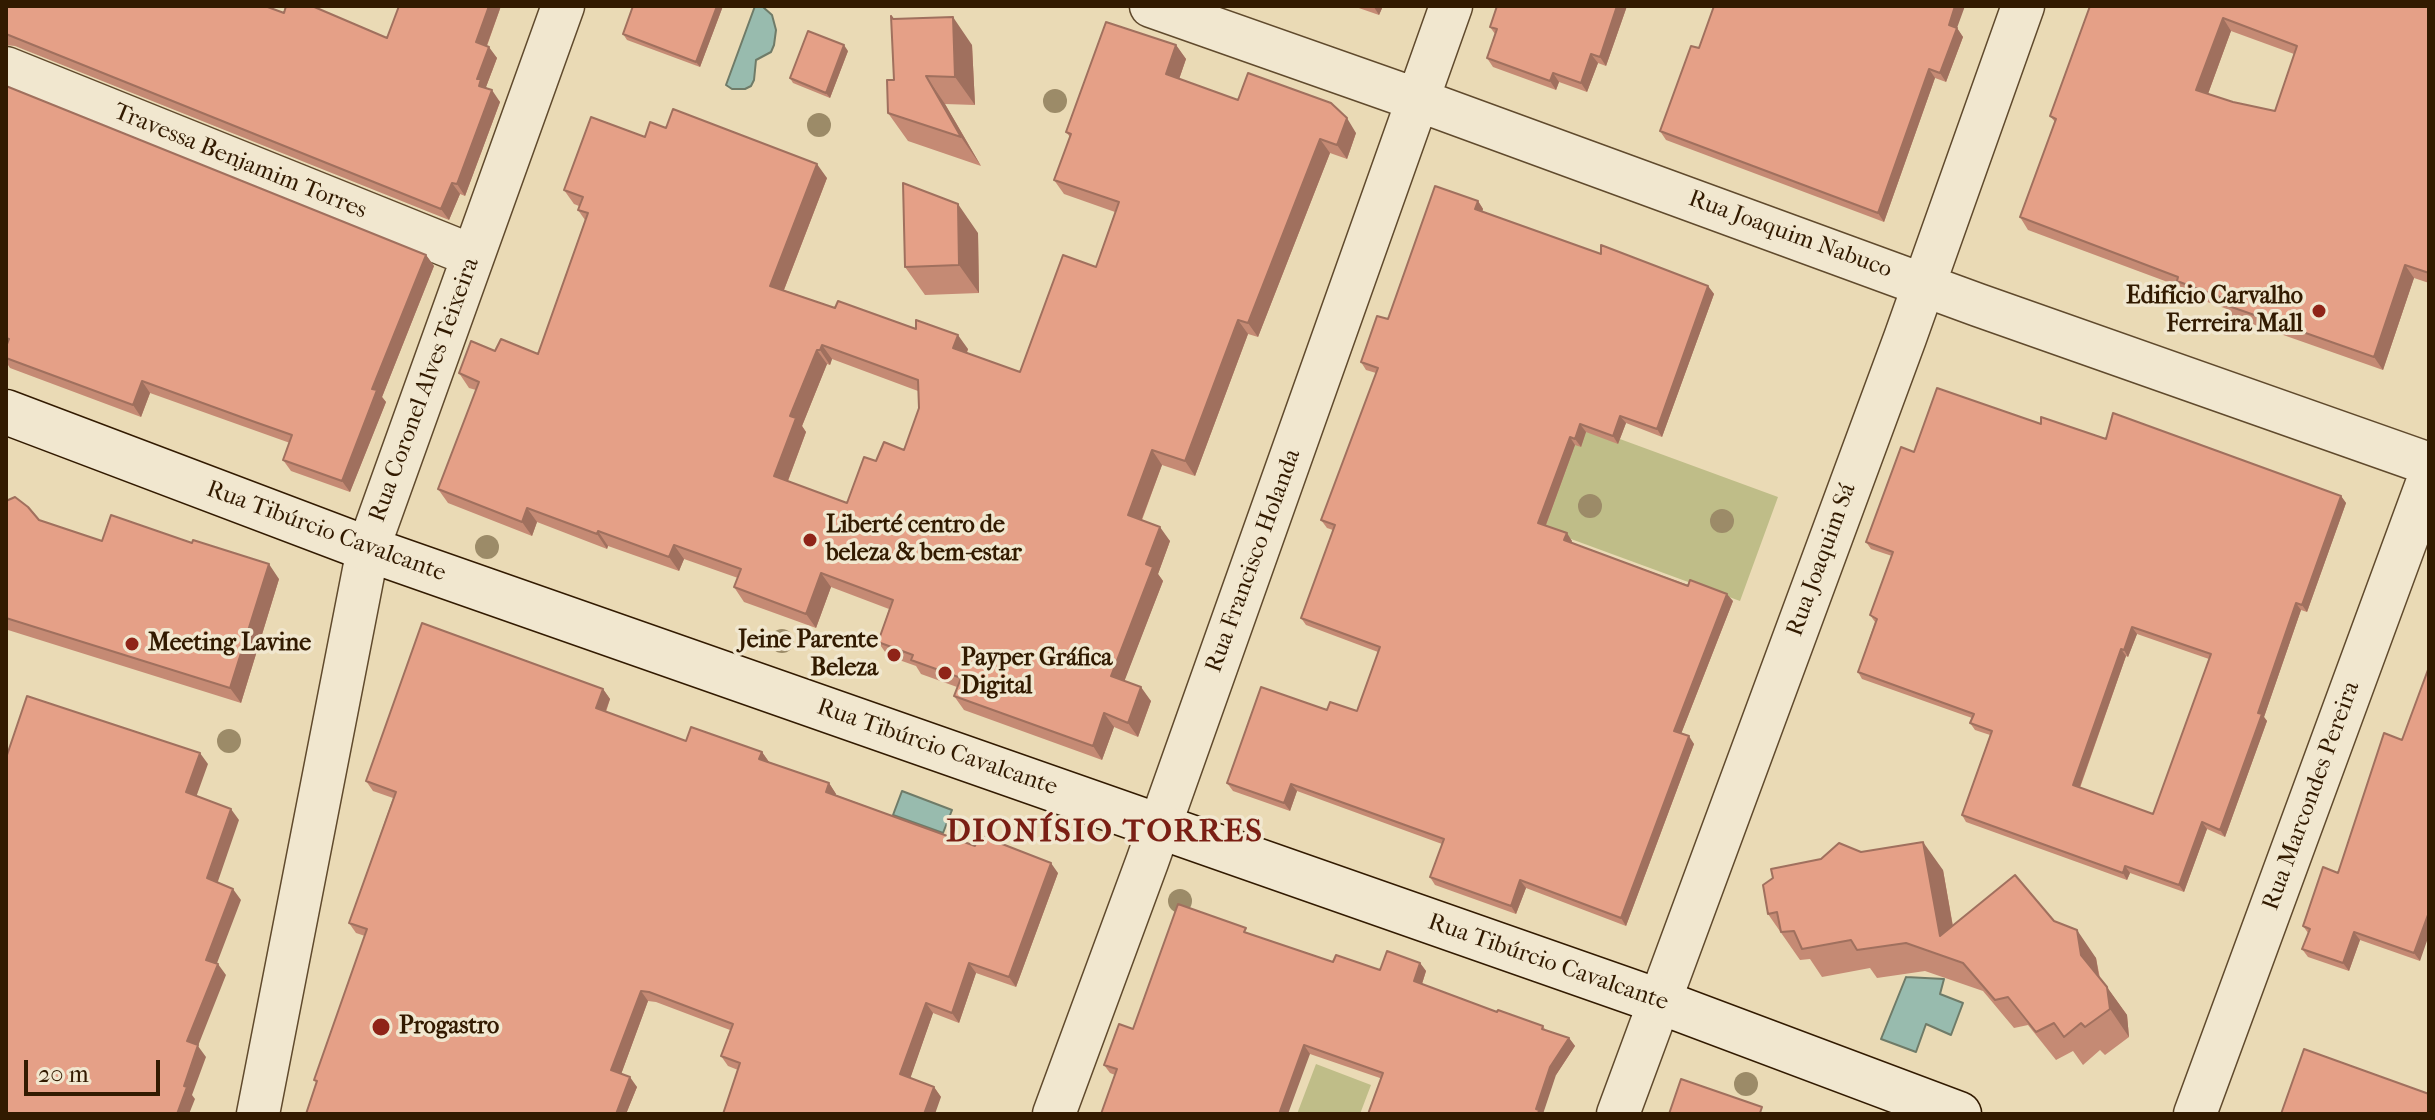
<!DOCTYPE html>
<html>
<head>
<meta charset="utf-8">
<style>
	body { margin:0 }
	#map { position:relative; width:2435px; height:1120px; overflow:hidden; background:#eadab5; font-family:"IM FELL French Canon",serif }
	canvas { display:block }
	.frame { position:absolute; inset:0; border:8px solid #321a00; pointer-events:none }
	.scale { position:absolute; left:24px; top:1060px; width:136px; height:36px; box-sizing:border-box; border:4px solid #321a00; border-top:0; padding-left:10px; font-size:24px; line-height:28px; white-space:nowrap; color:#321a00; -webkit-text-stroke:6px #f1e7cf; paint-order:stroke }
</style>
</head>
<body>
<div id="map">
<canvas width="2435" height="1120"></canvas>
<div class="frame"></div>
<div class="scale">20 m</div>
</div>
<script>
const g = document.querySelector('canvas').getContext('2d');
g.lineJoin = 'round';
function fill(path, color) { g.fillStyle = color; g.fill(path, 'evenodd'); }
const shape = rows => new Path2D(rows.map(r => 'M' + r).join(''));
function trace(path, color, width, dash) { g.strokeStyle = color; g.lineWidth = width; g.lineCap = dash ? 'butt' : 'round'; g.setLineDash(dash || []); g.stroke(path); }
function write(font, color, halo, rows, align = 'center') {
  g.font = font + ' "IM FELL French Canon",serif'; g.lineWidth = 7; g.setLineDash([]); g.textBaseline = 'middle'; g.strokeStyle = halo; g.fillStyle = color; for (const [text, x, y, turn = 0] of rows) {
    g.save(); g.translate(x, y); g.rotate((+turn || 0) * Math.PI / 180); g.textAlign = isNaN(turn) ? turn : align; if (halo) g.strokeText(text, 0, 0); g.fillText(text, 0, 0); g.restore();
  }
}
fill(shape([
	[1579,424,1778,497,1740,601,1541,528],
	[1316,1064,1371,1085,1360,1114,1297,1114]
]), '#bfbd88');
const water = shape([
	[755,6,763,7,772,15,776,30,774,45,771,52,756,60,754,80,751,86,745,89,732,89,726,85,755,6],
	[902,791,952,810,943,833,893,815,902,791],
	[1906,977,1944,979,1940,994,1963,1003,1951,1035,1926,1024,1916,1052,1881,1039,1906,977]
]);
fill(water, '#98bbae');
trace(water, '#6f7b68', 2);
const street = shape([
	[1151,6,1418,100,1978,305,2429,464],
	[6,68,473,256],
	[258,1114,368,549,563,6],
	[1054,1114,1147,862,1451,6],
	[1618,1114,1905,338,2023,6],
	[2195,1114,2429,478]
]);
const secondary = shape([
	[6,412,368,549,1658,1001,1959,1114]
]);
trace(street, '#604a2d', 45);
trace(secondary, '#321a00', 47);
trace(street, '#f1e7cf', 42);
trace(secondary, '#f1e7cf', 44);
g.fillStyle = '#9c8b68';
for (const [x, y] of [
	[1055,101],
	[819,125],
	[1590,506],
	[1722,521],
	[487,547],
	[782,641],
	[229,741],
	[1180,901],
	[1746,1084]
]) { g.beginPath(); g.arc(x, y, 12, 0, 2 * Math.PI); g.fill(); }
fill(shape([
	[6,6,284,13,387,38,399,6,501,6,487,46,497,58,486,87,500,102,465,196,460,194,449,220,15,46,6,45],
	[723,6,700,67,627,40,623,34],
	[1353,6,1383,6,1379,15],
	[1497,6,1627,6,1606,66,1598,63,1587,92,1559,82,1556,90,1493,67,1487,58,1495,34,1490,27],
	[2090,6,2429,6,2429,283,2414,278,2383,370,2232,317,2227,309,2185,294,2181,287,2028,230,2020,217,2055,122,2050,116],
	[2231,31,2294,54,2275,111,2233,102,2208,94],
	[893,19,972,45,975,105,945,104,981,166,908,141,888,113,894,80],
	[1957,28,1963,37,1946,82,1935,78,1884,222,1666,140,1660,131,1699,48],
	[1176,45,1186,59,1179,79,1238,100,1356,133,1347,159,1330,153,1258,337,1248,334,1195,476,1162,465,1142,520,1170,541,1158,574,1163,581,1124,681,1151,701,1138,737,1114,727,1102,760,964,710,954,696,957,687,921,674,916,666,888,656,878,642,889,609,831,587,816,628,744,602,734,587,738,578,684,559,679,571,608,546,607,549,537,522,532,536,448,503,438,489,476,390,469,388,459,373,495,351,538,354,585,220,578,210,579,206,574,204,564,190,645,137,827,178,784,290,835,308,968,349,967,353,1020,372,1096,267,1115,212,1064,194,1054,180,1070,137,1066,132],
	[832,359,918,391,919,408,904,450,876,461,847,503,788,481,806,432,802,426,827,364,830,365],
	[848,51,830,98,793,83,790,78],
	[6,86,426,255,434,266,382,397,386,402,350,492,291,471,283,460,290,443,150,393,141,417,10,368,6,362],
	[1478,201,1483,209,1482,212,1601,254,1708,286,1714,294,1662,437,1626,423,1618,444,1586,432,1581,447,1575,445,1546,525,1572,541,1571,543,1733,601,1681,734,1694,744,1626,926,1526,888,1516,914,1435,885,1430,877,1442,844,1297,791,1290,811,1233,791,1227,783,1327,710,1357,711,1378,652,1306,625,1301,618,1333,530,1327,528,1321,520,1376,373,1366,370,1361,362,1388,319],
	[978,233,979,293,925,295,905,267],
	[2041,424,2341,496,2346,503,2307,612,2301,610,2264,717,2267,721,2225,837,2207,829,2184,892,2130,873,2127,880,1966,822,1962,815,1990,735,1975,730,1970,723,1972,718,1862,679,1858,672,1875,622,1870,615,1892,556,1871,549,1866,542,1914,452],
	[2137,634,2209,659,2153,814,2080,788,2126,656,2128,657],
	[6,501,39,520,102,541,279,579,241,703,8,630,6,637],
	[603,689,610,699,606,712,686,741,762,752,769,762,829,783,836,794,836,795,975,846,1058,873,1016,987,976,973,959,1023,933,1013,910,1078,934,1087,941,1097,738,1070,728,1066,721,1056,730,1030,656,1002,648,1001,621,1074,637,1087,626,1114,306,1114,317,1083,314,1080,365,936,356,933,349,923,393,798,373,791,366,781],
	[2384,733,2420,961,2360,940,2349,971,2308,957,2302,949,2308,933,2303,926,2338,873],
	[1861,852,1943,870,1953,926,2054,921,2096,958,2100,978,2127,1015,2129,1037,2105,1055,2100,1050,2083,1065,2073,1051,2056,1060,2028,1025,2014,1028,1983,991,1925,971,1877,978,1870,968,1822,977,1810,959,1800,960,1768,914],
	[1249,934,1333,962,1380,970,1420,963,1426,971,1422,984,1497,1012,1543,1026,1546,1031,1569,1038,1575,1046,1556,1075,1380,1078,1310,1054,1115,1075,1110,1073,1104,1065,1133,1029]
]), '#c58a74');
fill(shape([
	[489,6,501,6,484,53,476,42],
	[717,6,723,6,700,67,696,62],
	[1374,6,1383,6,1379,15,1374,7],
	[1617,6,1627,6,1606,66,1600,57],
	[1955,6,1965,6,1957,28,1963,37,1946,82,1940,73,1949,25],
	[953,17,972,45,975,105,955,77],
	[2223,18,2231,31,2205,102,2196,90],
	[844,45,848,51,830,98,826,93],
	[1176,45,1186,59,1176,88,1166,74],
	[489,47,497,58,486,87,489,91,479,86,477,79],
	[1591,54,1598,63,1587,92,1581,83],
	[1929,69,1935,78,1884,222,1878,213],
	[1553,73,1559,82,1556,90,1550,81],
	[926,76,945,104,981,166,961,137],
	[492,90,500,102,465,196,457,184],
	[1347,118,1356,133,1347,159,1337,145],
	[1320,139,1330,153,1258,337,1248,323],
	[817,164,827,178,780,300,770,286],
	[452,183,460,194,449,220,441,209],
	[1478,201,1483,209,1480,217,1475,209],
	[958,204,978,233,979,293,959,265],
	[426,255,434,266,382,397,386,402,350,492,342,481,372,389],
	[2405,265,2414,278,2383,370,2374,357],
	[1708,286,1714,294,1662,437,1657,429],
	[1238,320,1248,334,1195,476,1185,461],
	[958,335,968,349,963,362,953,348],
	[822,345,832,359,830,365,820,350],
	[817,350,827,364,802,426,806,432,784,491,774,476,790,416],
	[142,381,150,393,141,417,133,405],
	[1620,416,1626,423,1618,444,1613,436],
	[1580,424,1586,432,1581,447,1575,439],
	[1570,437,1575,445,1544,530,1538,523],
	[1152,450,1162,465,1138,529,1128,515],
	[2341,496,2346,503,2307,612,2302,605],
	[527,508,537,522,532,536,522,522],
	[1160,527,1170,541,1158,574,1163,581,1121,690,1111,676,1146,564],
	[598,531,608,546,607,549,597,534],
	[1567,533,1572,541,1569,548,1564,540],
	[674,545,684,559,679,571,669,557],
	[269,564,279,579,241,703,230,688],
	[821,573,831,587,816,628,806,614],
	[1727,594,1733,601,1679,739,1674,731],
	[2296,603,2301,610,2264,717,2267,721,2225,837,2220,830,2258,713],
	[2132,627,2137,634,2128,657,2124,650],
	[2121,649,2126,656,2078,792,2073,785],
	[1141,687,1151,701,1138,737,1128,723],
	[603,689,610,699,603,718,596,708],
	[1104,713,1114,727,1102,760,1093,746],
	[1689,736,1694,744,1626,926,1621,918],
	[762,752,769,762,759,759],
	[200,753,208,764,194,803,186,792],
	[829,783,836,794,833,802,826,792],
	[1291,784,1297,791,1290,811,1284,803],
	[231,809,239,820,215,890,207,878],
	[2202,822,2207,829,2184,892,2179,885],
	[1923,842,1943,870,1959,962,1940,936],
	[1051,863,1058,873,1016,987,1009,977],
	[2125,866,2130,873,2127,880,2123,873],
	[1520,880,1526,888,1516,914,1511,906],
	[233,889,241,900,214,971,206,960],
	[2429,912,2429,935,2420,961,2414,953],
	[2077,930,2096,958,2100,983,2081,955],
	[2354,932,2360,940,2349,971,2343,963],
	[969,963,976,973,959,1023,952,1013],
	[1420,963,1426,971,1420,990,1414,981],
	[218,964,226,975,198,1046,206,1057,192,1095,195,1099,189,1114,177,1114,184,1086,187,1041],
	[2107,987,2127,1015,2129,1037,2110,1009],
	[641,991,648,1001,619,1080,611,1070],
	[926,1003,933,1013,908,1085,900,1074],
	[1569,1038,1575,1046,1556,1075,1543,1114,1538,1114,1536,1109,1550,1067],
	[1304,1045,1310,1054,1288,1114,1279,1114],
	[630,1077,637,1087,626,1114,616,1114],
	[934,1087,941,1097,935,1114,924,1114]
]), '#a0705e');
const building = shape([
	[6,6,265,6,284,13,286,6,312,6,387,38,399,6,489,6,476,42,489,47,477,79,481,79,479,86,492,90,457,184,452,183,441,209,6,34,6,6],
	[633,6,717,6,696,62,623,34,633,6],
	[1497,6,1617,6,1600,57,1591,54,1581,83,1553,73,1550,81,1487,58,1497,29,1490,27,1497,6],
	[1714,6,1955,6,1949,25,1957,28,1940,73,1929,69,1878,213,1660,131,1691,46,1699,48,1714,6],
	[2090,6,2429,6,2429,273,2405,265,2374,357,2223,304,2225,299,2177,281,2178,277,2020,217,2056,119,2050,116,2090,6],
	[2223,18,2297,46,2275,111,2233,102,2196,90,2223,18],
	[891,16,893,19,953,17,955,77,926,76,961,137,888,113,887,80,894,80,891,16],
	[1106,22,1176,45,1166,74,1238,100,1248,73,1331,103,1347,118,1337,145,1320,139,1248,323,1238,320,1185,461,1152,450,1128,515,1160,527,1146,564,1153,567,1111,676,1141,687,1128,723,1104,713,1093,746,954,696,961,678,911,660,913,655,878,642,893,600,821,573,806,614,734,587,741,569,674,545,669,557,598,531,597,534,527,508,522,522,438,489,479,382,459,373,471,341,495,351,501,339,538,354,588,213,578,210,583,197,564,190,591,117,645,137,650,122,666,128,673,109,817,164,770,286,835,308,838,301,916,329,916,320,958,335,953,348,1020,372,1063,255,1096,267,1119,202,1054,180,1071,134,1066,132,1106,22],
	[822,345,918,380,919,408,904,450,884,442,876,461,864,457,847,503,774,476,796,418,790,416,817,350,820,350,822,345],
	[808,31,844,45,826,93,790,78,808,31],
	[6,86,426,255,372,389,377,390,342,481,283,460,292,435,255,422,142,381,133,405,6,358,6,347,9,339,6,338,6,86],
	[903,183,958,204,959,265,905,267,903,183],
	[1435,186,1478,201,1475,209,1601,254,1601,245,1708,286,1657,429,1620,416,1613,436,1580,424,1575,439,1570,437,1538,523,1567,533,1564,540,1688,586,1690,580,1727,594,1674,731,1689,736,1621,918,1520,880,1511,906,1430,877,1444,839,1291,784,1284,803,1227,783,1261,687,1327,710,1330,702,1357,711,1380,647,1301,618,1335,525,1321,520,1378,368,1361,362,1377,316,1388,319,1435,186],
	[1937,388,2041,424,2041,417,2106,439,2113,413,2341,496,2302,605,2296,603,2258,713,2262,714,2220,830,2202,822,2179,885,2125,866,2123,873,1962,815,1992,731,1970,723,1974,714,1858,672,1877,619,1870,615,1893,552,1866,542,1901,447,1914,452,1937,388],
	[2132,627,2211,654,2153,814,2073,785,2121,649,2124,650,2132,627],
	[15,497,28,507,39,520,102,541,111,515,192,543,193,540,269,564,230,688,6,618,6,501,15,497],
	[422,623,603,689,596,708,686,741,691,727,762,752,759,759,829,783,826,792,975,846,979,835,1051,863,1009,977,969,963,952,1013,926,1003,900,1074,934,1087,924,1114,723,1114,740,1063,721,1056,733,1024,649,992,641,991,611,1070,630,1077,616,1114,306,1114,317,1081,314,1080,367,929,349,923,396,792,366,781,422,623],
	[2429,667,2429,912,2414,953,2354,932,2343,963,2302,949,2310,929,2303,926,2323,867,2338,873,2384,733,2402,740,2429,667],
	[27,696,200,753,186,792,231,809,207,878,233,889,206,960,218,964,187,1041,198,1045,184,1086,187,1087,177,1114,6,1114,6,758,27,696],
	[1923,842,1940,936,2015,875,2054,921,2077,930,2081,955,2107,987,2110,1009,2085,1027,2081,1023,2064,1037,2054,1023,2036,1032,2008,997,1995,1000,1963,963,1906,943,1857,950,1851,940,1802,949,1794,931,1781,932,1777,912,1768,914,1763,885,1773,878,1771,869,1821,859,1839,843,1861,852,1923,842],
	[1178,904,1246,928,1244,932,1333,962,1336,955,1380,970,1387,951,1420,963,1414,981,1497,1012,1498,1010,1543,1026,1542,1029,1569,1038,1550,1067,1536,1109,1539,1110,1538,1114,1368,1114,1383,1073,1304,1045,1279,1114,1101,1114,1117,1069,1104,1065,1119,1024,1133,1029,1178,904],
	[2304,1049,2429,1094,2429,1114,2281,1114,2304,1049],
	[1681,1079,1762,1107,1760,1113,1762,1114,1669,1114,1681,1079]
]);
fill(building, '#e5a087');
trace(building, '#a0705e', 2);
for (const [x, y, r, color] of [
	[2319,311,8,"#8f2418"],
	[810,540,8,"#8f2418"],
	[132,644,8,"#8f2418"],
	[894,655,8,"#8f2418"],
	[945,673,8,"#8f2418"],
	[381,1027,10,"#8f2418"]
]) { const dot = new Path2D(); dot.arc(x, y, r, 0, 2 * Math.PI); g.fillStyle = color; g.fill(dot); trace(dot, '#f1e7cf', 3); }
write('24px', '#321a00', '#f1e7cf', [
	["Travessa Benjamim Torres",240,162,22],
	["Rua Joaquim Nabuco",1790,235,20],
	["Rua Coronel Alves Teixeira",425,390,-70],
	["Rua Tibúrcio Cavalcante",326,532,20],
	["Rua Joaquim Sá",1822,560,-70],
	["Rua Francisco Holanda",1254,561,-70],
	["Rua Tibúrcio Cavalcante",937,748,19],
	["Rua Marcondes Pereira",2312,796,-70],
	["Rua Tibúrcio Cavalcante",1548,963,19]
]);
write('bold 24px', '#321a00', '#f1e7cf', [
	["Edifício Carvalho",2303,297,"right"],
	["Ferreira Mall",2303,325,"right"],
	["Liberté centro de",826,526],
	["beleza & bem-estar",826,554],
	["Jeine Parente",878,641,"right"],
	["Beleza",878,669,"right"],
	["Meeting Lavine",148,644],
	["Payper Gráfica",961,659],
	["Digital",961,687],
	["Progastro",399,1027]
], 'left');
g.letterSpacing = '2px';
write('bold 32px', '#7a1f14', '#f1e7cf', [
	["DIONÍSIO TORRES",1105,833]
]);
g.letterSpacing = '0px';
</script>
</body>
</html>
